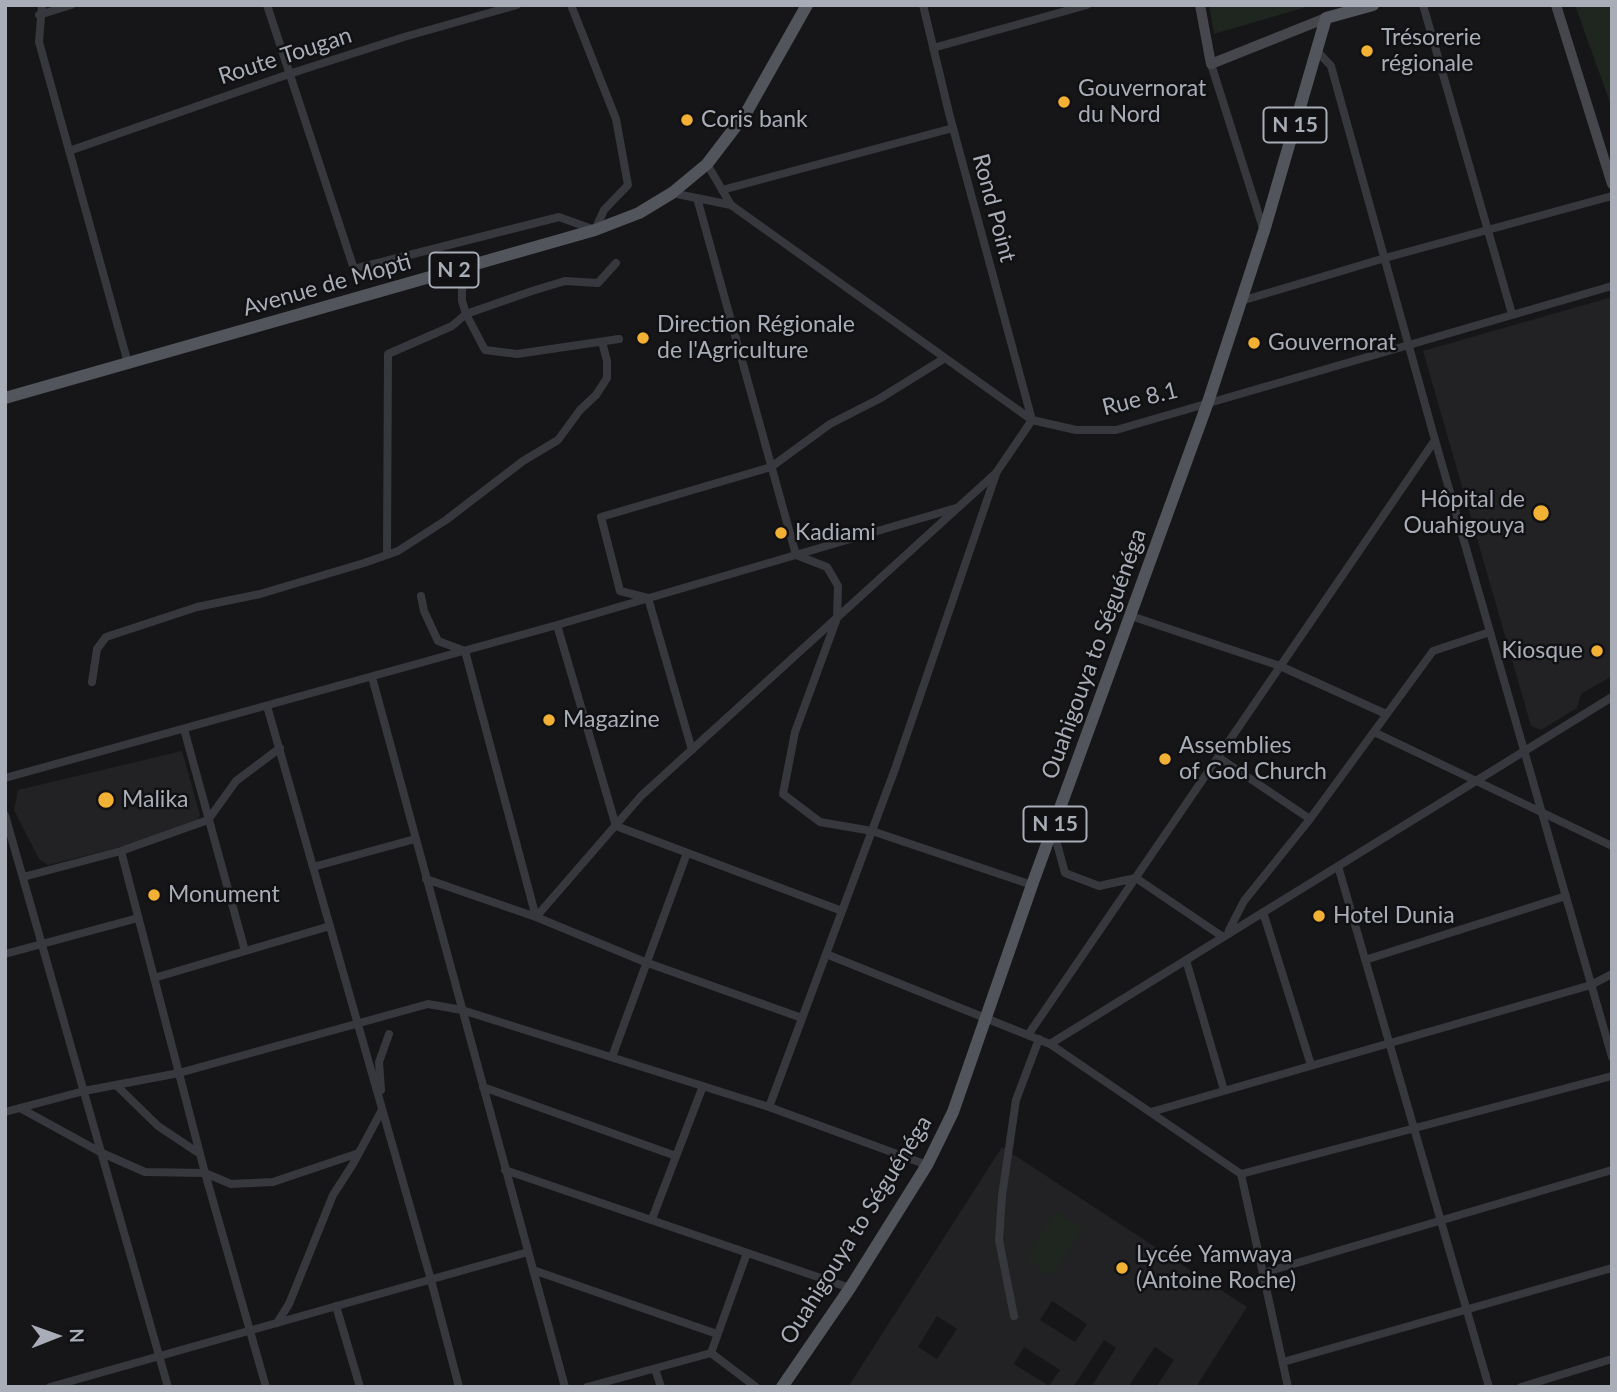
<!DOCTYPE html>
<html>
<head>
<meta charset="utf-8">
<style>
	body { margin:0 }
	#map { position:relative; width:1617px; height:1392px; overflow:hidden; background:#161618; font-family:Lato,sans-serif }
	canvas { display:block }
	.frame { position:absolute; inset:0; border:7px solid #a8adb8; pointer-events:none }
	.north { position:absolute; left:21px; top:1301px; width:70px; height:70px; -webkit-text-stroke:5px #111113; paint-order:stroke; rotate:89deg; font-size:19px; font-weight:700; line-height:28px; text-align:center; color:#a8adb8 }
	.north::after { content:''; display:block; margin:auto; width:24px; height:32px; background:#a8adb8; clip-path:polygon(50% 0,100% 100%,50% 72%,0 100%) }
</style>
</head>
<body>
<div id="map">
<canvas width="1617" height="1392"></canvas>
<div class="frame"></div>
<div class="north">N</div>
</div>
<script>
const g = document.querySelector('canvas').getContext('2d');
g.lineJoin = 'round';
function fill(path, color) { g.fillStyle = color; g.fill(path, 'evenodd'); }
const shape = rows => new Path2D(rows.map(r => 'M' + r).join(''));
function trace(path, color, width, dash) { g.strokeStyle = color; g.lineWidth = width; g.lineCap = dash ? 'butt' : 'round'; g.setLineDash(dash || []); g.stroke(path); }
function write(font, color, halo, rows, align = 'center') {
  g.font = font + ' Lato,sans-serif'; g.lineWidth = 5; g.setLineDash([]); g.textBaseline = 'middle'; g.strokeStyle = halo; g.fillStyle = color; for (const [text, x, y, turn = 0] of rows) {
    g.save(); g.translate(x, y); g.rotate((+turn || 0) * Math.PI / 180); g.textAlign = isNaN(turn) ? turn : align; if (halo) g.strokeText(text, 0, 0); g.fillText(text, 0, 0); g.restore();
  }
}
fill(shape([
	[1612,297,1612,676,1581,694,1577,708,1541,730,1531,726,1423,351],
	[182,751,200,815,194,829,48,865,39,859,14,810,18,790],
	[1002,1147,1247,1307,1196,1387,1156,1387,1174,1360,1155,1347,1128,1387,1091,1387,1116,1348,1104,1340,1073,1387,848,1387],
	[1052,1301,1087,1324,1075,1342,1040,1320],
	[937,1316,957,1329,937,1359,918,1347],
	[1024,1347,1060,1370,1049,1386,1014,1364]
]), '#222225');
fill(shape([
	[1209,5,1313,5,1214,34],
	[1575,5,1612,5,1612,108],
	[1056,1211,1083,1229,1052,1276,1026,1259]
]), '#1e261f');
trace(shape([
	[42,5,39,42,128,363],
	[267,5,354,269,559,217,595,230,604,210,628,185,616,119,571,5],
	[1423,5,1512,314],
	[39,15,71,5],
	[933,48,1087,5],
	[1317,51,1331,66,1435,440,1612,1057],
	[1211,64,1263,228],
	[69,151,289,74,404,37,517,5],
	[722,190,953,128],
	[672,193,731,205,707,164],
	[697,198,796,555,827,567,838,586,837,618,795,732,783,794,820,822,872,831,1032,885],
	[731,205,1032,420,1076,430,1116,430,1612,286],
	[468,266,462,290,462,301,466,314,485,350,517,354,619,339],
	[1241,301,1385,258,1612,196],
	[387,555,388,354,452,326,466,314,532,291,565,281,598,283,616,263],
	[421,596,424,611,438,641,465,651,536,917,645,962,802,1018],
	[1131,616,1280,666,1386,714],
	[557,625,616,826,842,911],
	[372,677,565,1387],
	[92,682,97,649,106,637,197,607,260,594,364,563,398,551,446,520,523,461,558,440,580,410,596,395,607,378,607,361,602,342],
	[267,706,431,1280,459,1387],
	[184,729,245,951],
	[1374,732,1612,846],
	[692,750,648,598,620,591,601,517,771,467,830,424,879,399,945,358],
	[1218,757,1310,819],
	[5,778,557,625,956,508],
	[5,815,168,1387],
	[1053,829,1065,873,1099,886,1136,878,1223,937],
	[121,851,205,1173,266,1387],
	[1338,866,1489,1387],
	[313,867,415,839],
	[23,877,121,851,208,820,236,781,280,748],
	[426,879,536,917,641,796,996,473,1032,420,949,113,923,5],
	[1263,912,1311,1065],
	[1229,930,1244,901,1310,819,1433,651,1490,632],
	[5,954,138,918],
	[826,954,1050,1044,1612,697],
	[1186,960,1224,1090],
	[1365,960,1566,896],
	[154,978,330,926],
	[1028,1035,1435,440],
	[1050,1044,1241,1174,1288,1387],
	[612,1057,687,853],
	[116,1085,158,1126,200,1154],
	[483,1087,676,1156],
	[381,1090,379,1062,389,1034],
	[769,1107,895,769,996,474],
	[20,1108,102,1153,145,1172,205,1173,231,1184,273,1182,359,1153],
	[5,1112,84,1091,179,1073,428,1004,462,1010,769,1107,927,1165],
	[1151,1112,1591,985,1612,974],
	[505,1170,850,1288],
	[1241,1174,1612,1076],
	[652,1219,703,1086],
	[533,1270,717,1334],
	[1263,1273,1612,1170],
	[336,1306,360,1387],
	[1014,1316,999,1240,1002,1196,1016,1100,1039,1039],
	[277,1323,289,1304,333,1195,353,1164,382,1110],
	[711,1353,747,1253],
	[1283,1362,1612,1268],
	[655,1369,661,1387],
	[50,1387,528,1252],
	[587,1387,711,1353,756,1387],
	[1521,1387,1612,1359]
]), '#37383d', 8);
trace(shape([
	[1200,5,1211,64,1326,18],
	[1556,5,1612,184]
]), '#45474d', 10);
trace(shape([
	[5,398,595,230,639,213,672,193,707,164,746,113,807,5],
	[782,1387,850,1288,927,1165,953,1112,1032,885,1208,402,1264,231,1326,18,1373,5]
]), '#53555c', 12);
for (const [x, y, r, color] of [
	[1367,51,7,"#f2b134"],
	[1064,102,7,"#f2b134"],
	[687,120,7,"#f2b134"],
	[643,338,7,"#f2b134"],
	[1254,343,7,"#f2b134"],
	[1541,513,9,"#f2b134"],
	[781,533,7,"#f2b134"],
	[1597,651,7,"#f2b134"],
	[549,720,7,"#f2b134"],
	[1165,759,7,"#f2b134"],
	[106,800,9,"#f2b134"],
	[154,895,7,"#f2b134"],
	[1319,916,7,"#f2b134"],
	[1122,1268,7,"#f2b134"]
]) { const dot = new Path2D(); dot.arc(x, y, r, 0, 2 * Math.PI); g.fillStyle = color; g.fill(dot); trace(dot, '#111113', 2.5); }
for (const [x, y, w] of [
	[1295,125,63],
	[454,270,49],
	[1055,824,63]
]) { const box = new Path2D(); box.roundRect(x - w / 2, y - 17.5, w, 35, 5); g.fillStyle = '#111113'; g.fill(box); trace(box, '#a8adb8', 2); }
write('bold 21px', '#a8adb8', null, [
	["N 15",1295,125],
	["N 2",454,270],
	["N 15",1055,824]
]);
write('23px', '#a8adb8', '#111113', [
	["Trésorerie",1381,38],
	["régionale",1381,64],
	["Gouvernorat",1078,89],
	["du Nord",1078,115],
	["Coris bank",701,120],
	["Direction Régionale",657,325],
	["de l'Agriculture",657,351],
	["Gouvernorat",1268,343],
	["Hôpital de",1525,500,"right"],
	["Ouahigouya",1525,526,"right"],
	["Kadiami",795,533],
	["Kiosque",1583,651,"right"],
	["Magazine",563,720],
	["Assemblies",1179,746],
	["of God Church",1179,772],
	["Malika",122,800],
	["Monument",168,895],
	["Hotel Dunia",1333,916],
	["Lycée Yamwaya",1136,1255],
	["(Antoine Roche)",1136,1281]
], 'left');
write('23px', '#a8adb8', '#111113', [
	["Route Tougan",285,56,-18],
	["Rond Point",994,208,75],
	["Avenue de Mopti",327,285,-16],
	["Rue 8.1",1140,399,-14],
	["Ouahigouya to Séguénéga",1094,654,-70],
	["Ouahigouya to Séguénéga",856,1230,-58]
]);
</script>
</body>
</html>
